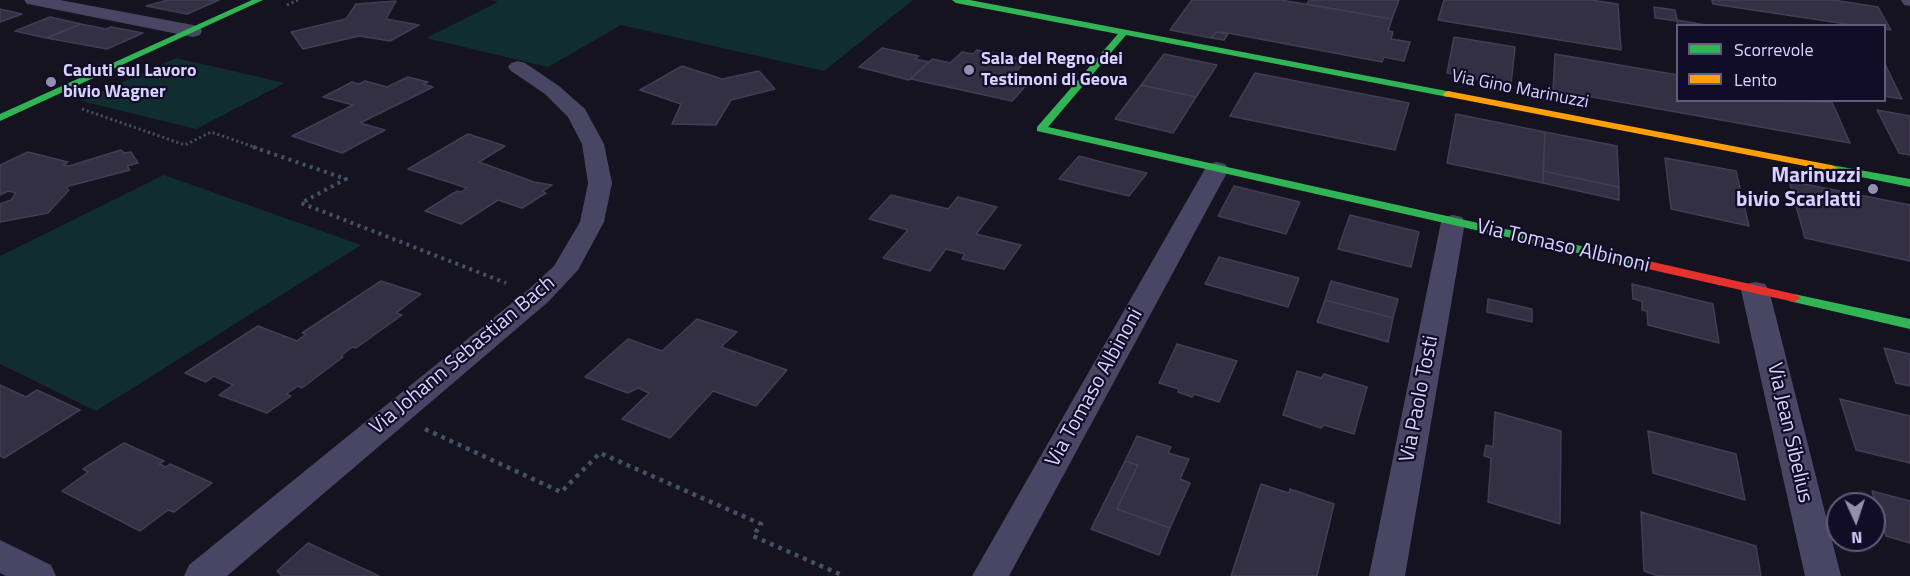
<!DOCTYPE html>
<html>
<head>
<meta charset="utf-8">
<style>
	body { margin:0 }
	#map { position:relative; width:1910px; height:576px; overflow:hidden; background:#161320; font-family:"Titillium Web",sans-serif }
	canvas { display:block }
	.legend { position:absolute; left:1676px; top:24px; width:210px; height:78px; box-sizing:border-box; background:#120d26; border:2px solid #615c7d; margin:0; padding:8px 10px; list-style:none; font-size:18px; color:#d8d2ff }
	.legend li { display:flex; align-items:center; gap:12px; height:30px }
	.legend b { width:30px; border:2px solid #615c7d }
	.north { position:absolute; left:1826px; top:492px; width:60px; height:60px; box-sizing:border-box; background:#120d26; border:2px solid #615c7d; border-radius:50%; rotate:177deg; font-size:16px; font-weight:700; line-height:24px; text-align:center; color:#d8d2ff }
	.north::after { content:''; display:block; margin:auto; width:21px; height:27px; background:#948fb1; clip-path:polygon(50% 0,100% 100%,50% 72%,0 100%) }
</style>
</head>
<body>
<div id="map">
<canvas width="1910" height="576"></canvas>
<ul class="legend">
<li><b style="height:8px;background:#30b455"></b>Scorrevole</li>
<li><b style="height:8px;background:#ff9f0a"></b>Lento</li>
</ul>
<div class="north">N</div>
</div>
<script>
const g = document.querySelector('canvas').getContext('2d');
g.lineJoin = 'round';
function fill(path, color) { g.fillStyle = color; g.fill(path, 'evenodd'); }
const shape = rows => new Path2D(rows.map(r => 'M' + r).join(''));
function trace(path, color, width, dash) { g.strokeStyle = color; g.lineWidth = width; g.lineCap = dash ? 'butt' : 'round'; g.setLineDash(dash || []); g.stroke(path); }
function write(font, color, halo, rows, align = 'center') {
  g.font = font + ' "Titillium Web",sans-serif'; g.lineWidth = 4.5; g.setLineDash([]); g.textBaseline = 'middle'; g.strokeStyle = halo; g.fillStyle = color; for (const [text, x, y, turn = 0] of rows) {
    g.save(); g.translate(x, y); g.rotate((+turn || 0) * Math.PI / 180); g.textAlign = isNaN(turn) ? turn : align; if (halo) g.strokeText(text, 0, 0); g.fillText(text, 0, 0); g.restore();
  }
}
fill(shape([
	[490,0,913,0,824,71,621,25,548,67,426,38,498,2],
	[176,58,285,83,196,129,81,101],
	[164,175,361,245,96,411,0,364,0,256]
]), '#102d2f');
const building = shape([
	[168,0,219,0,187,14,146,6,168,0],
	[1192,0,1281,0,1392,19,1388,31,1393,32,1391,39,1410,42,1404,61,1384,57,1382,62,1228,33,1216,32,1211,38,1170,30,1192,0],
	[1309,0,1399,0,1392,19,1307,4,1309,0],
	[1444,0,1591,0,1618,4,1621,50,1438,20,1444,0],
	[1712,0,1833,0,1878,7,1891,30,1884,29,1884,26,1860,26,1713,4,1712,0],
	[396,1,386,19,419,25,390,41,359,36,303,49,291,32,346,19,356,4,396,1],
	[1654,7,1675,10,1677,20,1711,26,1678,26,1677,21,1655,18,1654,7],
	[0,9,22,14,0,22,0,9],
	[50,17,81,24,46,38,15,31,50,17],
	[81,24,106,29,111,27,143,33,107,49,47,38,81,24],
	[1216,32,1228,34,1224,40,1211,38,1216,32],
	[1454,37,1515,47,1511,85,1447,73,1454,37],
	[882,48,919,56,915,59,929,62,909,80,859,67,882,48],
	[977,50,1016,58,1012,62,1023,64,1012,76,1031,80,1012,101,911,79,932,59,950,63,962,52,973,54,977,50],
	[1164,54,1217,65,1196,97,1141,85,1164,54],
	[1555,54,1678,75,1678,100,1832,102,1850,143,1553,90,1555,54],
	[1884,62,1902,99,1884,96,1884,62],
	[682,66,722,79,759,71,775,89,731,100,716,125,672,124,681,104,640,90,682,66],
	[1255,73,1409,103,1395,150,1230,116,1255,73],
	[408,77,428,82,423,84,433,87,360,123,385,130,342,153,292,136,353,105,323,97,352,82,359,84,365,81,387,87,408,77],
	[1141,85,1196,97,1173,133,1115,119,1141,85],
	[1877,110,1910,116,1910,155,1899,153,1877,110],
	[1456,114,1545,132,1543,183,1447,163,1456,114],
	[1545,132,1617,146,1619,187,1543,171,1545,132],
	[468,134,505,146,479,162,534,182,552,185,543,191,546,193,522,208,498,200,461,224,425,211,457,191,461,192,467,188,408,169,468,134],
	[121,150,124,153,131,152,138,163,127,166,130,170,69,186,66,188,69,190,48,213,0,222,0,204,11,200,16,193,8,191,0,195,0,165,28,152,68,162,63,165,69,166,121,150],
	[1079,156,1109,164,1147,173,1129,196,1059,179,1079,156],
	[1665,158,1736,171,1749,226,1671,209,1665,158],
	[1543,171,1619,187,1619,200,1543,183,1543,171],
	[1789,181,1910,205,1910,261,1805,238,1789,181],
	[1234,186,1300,202,1286,234,1218,216,1234,186],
	[891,195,948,209,958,197,997,207,976,234,1021,245,1004,269,962,259,965,254,946,249,930,271,883,258,908,230,869,219,891,195],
	[1350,215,1419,232,1411,267,1338,249,1350,215],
	[1219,257,1299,278,1288,307,1205,284,1219,257],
	[381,281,421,294,396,313,402,315,356,348,352,347,341,356,343,357,302,388,298,386,286,394,291,396,267,413,219,395,233,385,214,376,206,382,185,373,258,326,297,341,306,334,302,333,381,281],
	[1331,281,1398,299,1393,318,1325,300,1331,281],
	[1632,284,1713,304,1719,343,1648,325,1647,311,1642,310,1642,301,1633,299,1632,284],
	[1488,299,1532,309,1532,322,1487,312,1488,299],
	[1325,300,1393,318,1388,342,1317,322,1325,300],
	[697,319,737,332,721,347,787,370,756,406,713,391,670,438,622,419,649,393,638,388,628,393,585,377,628,339,662,351,697,319],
	[1177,344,1237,361,1219,402,1194,394,1192,397,1178,392,1179,389,1159,383,1177,344],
	[1884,348,1910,354,1910,386,1896,383,1884,348],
	[1297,371,1321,378,1324,374,1367,387,1354,434,1324,425,1321,428,1283,415,1297,371],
	[0,385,26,397,37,390,80,410,4,458,0,456,0,385],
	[1840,399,1910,416,1910,463,1856,450,1840,399],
	[1495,412,1561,431,1560,524,1488,502,1491,458,1484,456,1486,445,1493,447,1495,412],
	[1648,431,1736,454,1745,500,1653,473,1648,431],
	[1137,436,1171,447,1168,453,1189,459,1180,479,1190,483,1170,528,1117,509,1138,465,1125,461,1137,436],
	[124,443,164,461,159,464,166,467,170,464,212,483,174,512,168,510,140,531,62,491,88,472,83,469,124,443],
	[1125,461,1138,465,1117,509,1170,528,1159,555,1091,529,1125,461],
	[1261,484,1289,493,1290,489,1334,504,1317,576,1231,576,1261,484],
	[1872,491,1910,501,1910,543,1886,536,1872,491],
	[1641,512,1756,546,1761,576,1658,576,1644,571,1641,512],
	[308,543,379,576,282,576,277,571,308,543]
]);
fill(building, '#343043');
trace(building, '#423d55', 1.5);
trace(shape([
	[287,5,298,0],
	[82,109,185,145,211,132,257,148]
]), '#435161', 3, [2, 3]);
trace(shape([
	[253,147,346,179,301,203,506,283]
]), '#435161', 4, [3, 4.5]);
trace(shape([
	[425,429,561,492,600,453,761,524,753,536,844,576]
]), '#435161', 4.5, [4, 5]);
fill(shape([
	[24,0,60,0,193,25,200,27,202,31,200,35,193,37,33,5,27,4,24,0],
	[1901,0,1910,0,1910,6,1904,5,1901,0],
	[518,61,525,63,559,86,585,109,604,144,612,183,604,222,578,270,548,302,227,576,184,576,189,565,528,290,554,266,580,222,588,183,582,144,568,117,545,94,511,71,508,67,511,63,518,61],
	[1217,162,1225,164,1229,169,1009,576,972,576,1205,169,1209,164,1217,162],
	[1453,215,1462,217,1465,222,1405,576,1369,576,1441,222,1444,217,1453,215],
	[1755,282,1765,284,1769,290,1841,576,1805,576,1741,290,1745,284,1755,282],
	[0,540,51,565,56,576,6,576,0,573,0,540]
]), '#484662');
fill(shape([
	[252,0,263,0,0,121,0,114,252,0],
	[952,0,970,0,1452,92,1453,94,1448,97,1126,35,1048,127,1644,260,1651,264,1644,268,1037,131,1037,127,1118,34,956,3,952,0],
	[1831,165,1910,179,1910,187,1827,170,1827,166,1831,165],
	[1794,294,1910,319,1910,329,1789,301,1787,298,1789,295,1794,294]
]), '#30b455');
fill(shape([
	[1448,91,1831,165,1837,168,1831,171,1444,96,1443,94,1448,91]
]), '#ff9f0a');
fill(shape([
	[1644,260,1794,294,1801,298,1794,302,1639,267,1637,264,1639,261,1644,260]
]), '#e5322d');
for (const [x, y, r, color] of [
	[969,70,6,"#948fb1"],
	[51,82,6,"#948fb1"],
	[1873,189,6,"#948fb1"]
]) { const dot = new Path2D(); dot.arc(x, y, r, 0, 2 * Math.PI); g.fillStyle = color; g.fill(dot); trace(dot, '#120d26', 2); }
write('bold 18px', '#d8d2ff', '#120d26', [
	["Sala del Regno dei",981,60],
	["Testimoni di Geova",981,81],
	["Caduti sul Lavoro",63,72],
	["bivio Wagner",63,93]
], 'left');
write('18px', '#d8d2ff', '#120d26', [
	["Via Gino Marinuzzi",1520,90,11]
]);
write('bold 21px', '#d8d2ff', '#120d26', [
	["Marinuzzi",1861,177],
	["bivio Scarlatti",1861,201]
], 'right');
write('21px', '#d8d2ff', '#120d26', [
	["Via Tomaso Albinoni",1563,247,13],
	["Via Johann Sebastian Bach",463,356,-40],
	["Via Tomaso Albinoni",1095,388,-61],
	["Via Paolo Tosti",1420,399,-79],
	["Via Jean Sibelius",1789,433,77]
]);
</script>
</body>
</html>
